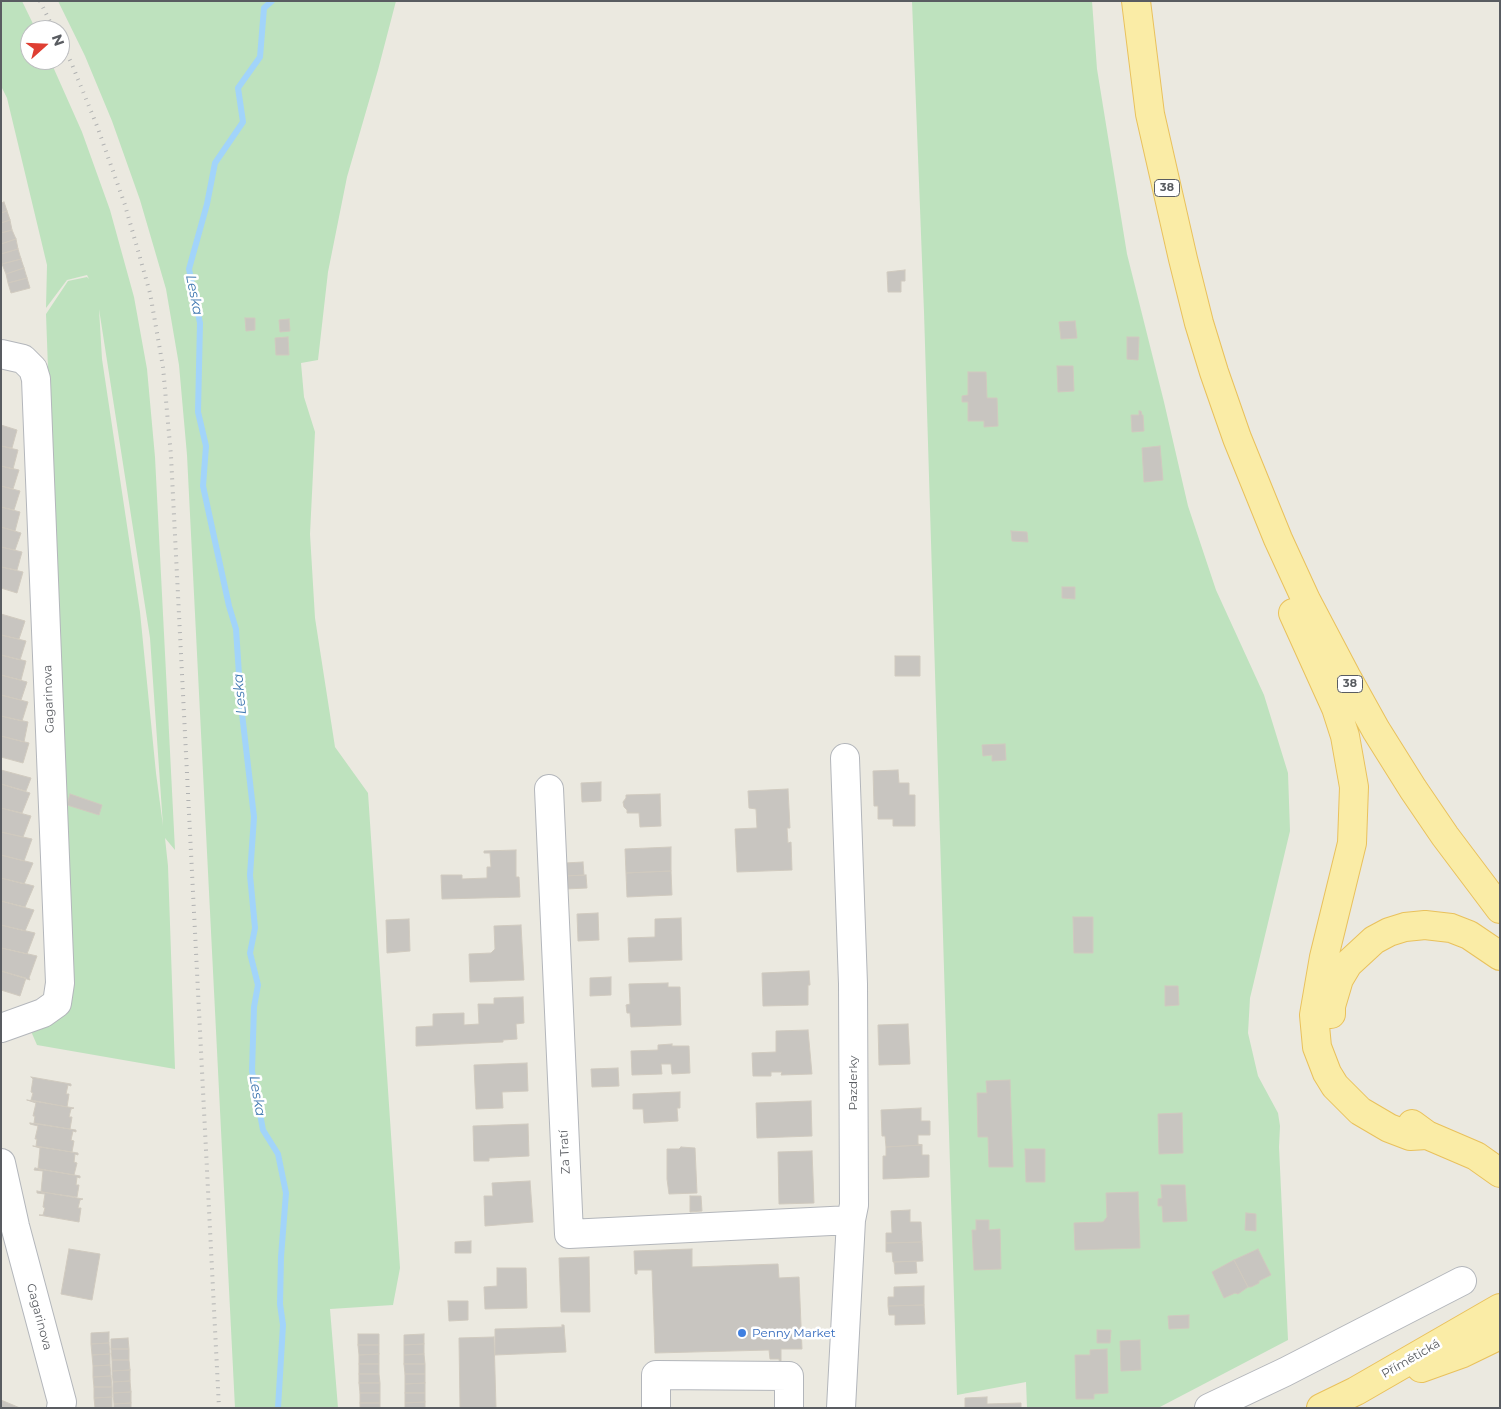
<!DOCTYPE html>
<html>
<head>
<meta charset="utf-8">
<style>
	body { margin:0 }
	#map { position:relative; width:1501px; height:1409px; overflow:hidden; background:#ebe9e0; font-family:Montserrat,sans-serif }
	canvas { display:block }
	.frame { position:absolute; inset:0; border:2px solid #595c61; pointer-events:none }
	.north { position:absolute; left:20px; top:20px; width:50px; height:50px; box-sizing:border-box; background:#fff; border:1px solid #bdbec0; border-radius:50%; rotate:70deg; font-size:14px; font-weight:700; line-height:20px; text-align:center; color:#595c61 }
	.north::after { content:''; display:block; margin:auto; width:18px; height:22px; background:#df3f33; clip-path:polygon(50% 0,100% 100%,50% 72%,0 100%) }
</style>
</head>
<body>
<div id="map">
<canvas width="1501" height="1409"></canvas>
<div class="frame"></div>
<div class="north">N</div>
</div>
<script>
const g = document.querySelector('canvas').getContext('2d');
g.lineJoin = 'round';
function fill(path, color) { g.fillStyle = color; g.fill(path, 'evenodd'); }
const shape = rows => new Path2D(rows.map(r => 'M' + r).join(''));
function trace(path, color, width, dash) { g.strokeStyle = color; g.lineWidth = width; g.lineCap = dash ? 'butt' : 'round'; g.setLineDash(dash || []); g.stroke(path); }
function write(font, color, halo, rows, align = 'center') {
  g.font = font + ' Montserrat,sans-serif'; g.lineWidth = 5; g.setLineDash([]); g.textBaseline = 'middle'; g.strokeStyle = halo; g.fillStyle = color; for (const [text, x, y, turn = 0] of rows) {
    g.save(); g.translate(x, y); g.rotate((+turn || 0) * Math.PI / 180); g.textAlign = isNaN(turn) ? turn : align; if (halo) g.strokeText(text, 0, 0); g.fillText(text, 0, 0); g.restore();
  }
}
fill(shape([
	[1,1,22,1,36,30,30,30,30,60,50,60,82,132,110,210,134,297,147,369,155,457,175,850,165,838,168,866,175,1069,37,1045,30,1029,71,997,46,314,68,281,87,277,89,279,87,275,67,280,46,308,47,265,7,98,1,86],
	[99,309,150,638,163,826,156,773,140,612,102,359],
	[58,1,396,1,378,70,347,177,328,272,318,360,301,363,304,397,315,432,310,534,315,618,335,747,368,793,400,1268,393,1305,330,1309,338,1408,235,1408,187,455,179,365,166,289,140,200,112,121,85,56],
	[912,1,1092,1,1097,69,1127,254,1164,402,1188,506,1216,590,1264,695,1288,773,1290,831,1250,998,1248,1033,1258,1076,1278,1113,1280,1126,1279,1147,1288,1340,1158,1408,1027,1408,1026,1382,957,1395,924,312]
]), '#bee2be');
trace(shape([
	[272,1,264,8,260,57,238,88,243,122,215,163,207,204,189,269,200,323,198,412,206,446,203,486,229,606,236,629,241,705,254,817,250,875,255,928,250,953,258,985,254,1007,252,1071,263,1130,278,1154,286,1193,281,1257,280,1304,283,1325,278,1408]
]), '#a2d4fa', 6);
const building = shape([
	[4,202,7,211,1,213,1,203,4,202],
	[7,211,10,220,1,223,1,213,7,211],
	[10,220,12,230,1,233,1,223,10,220],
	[12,230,16,239,1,244,1,233,12,230],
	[16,239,18,249,1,254,1,244,16,239],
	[18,249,21,259,2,264,1,254,18,249],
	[21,259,24,268,6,274,2,264,21,259],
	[24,268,27,278,8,283,6,274,24,268],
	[905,270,905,281,901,281,901,292,888,292,887,272,905,270],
	[27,278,30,288,11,293,8,283,27,278],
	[245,318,255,318,255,330,246,331,245,318],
	[289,319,290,331,280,332,279,320,289,319],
	[1075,321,1077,338,1061,339,1059,322,1075,321],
	[288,337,289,355,276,355,275,338,288,337],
	[1127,337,1139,337,1138,360,1127,359,1127,337],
	[1057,366,1073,366,1074,391,1058,392,1057,366],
	[968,372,986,372,987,398,997,398,998,426,984,427,984,421,968,421,968,402,962,402,962,396,968,395,968,372],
	[1139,411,1141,411,1142,415,1143,415,1144,431,1132,432,1131,415,1139,415,1139,411],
	[1,425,17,430,12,448,1,446,1,425],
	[1,446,18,450,13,469,1,466,1,446],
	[1160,446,1163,480,1144,482,1142,448,1160,446],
	[1,466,19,470,13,489,1,486,1,466],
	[1,486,20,491,14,510,1,507,1,486],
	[1,507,20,512,15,531,1,527,1,507],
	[1,527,21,533,15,550,1,547,1,527],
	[1011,531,1027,532,1028,542,1012,541,1011,531],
	[1,547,22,552,17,570,1,567,1,547],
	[1,567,23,572,17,593,1,588,1,567],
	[1062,587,1075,587,1075,599,1062,598,1062,587],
	[1,614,25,621,19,639,1,635,1,614],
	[1,635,26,641,20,660,1,655,1,635],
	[1,655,26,661,21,680,1,675,1,655],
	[895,656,920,656,920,676,895,676,895,656],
	[1,675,27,682,21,700,1,695,1,675],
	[1,695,28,702,22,721,1,716,1,695],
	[1,716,28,722,24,742,1,736,1,716],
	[1,736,29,743,23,763,1,757,1,736],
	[1005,744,1006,760,992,761,992,755,983,756,982,745,1005,744],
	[1,770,31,778,26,791,1,784,1,770],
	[898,770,899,783,909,783,909,795,915,795,915,826,893,826,893,819,878,819,878,806,874,806,873,771,898,770],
	[601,782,601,801,582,802,581,783,601,782],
	[1,784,30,793,22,813,1,808,1,784],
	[788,789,790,828,787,828,788,843,791,842,792,870,737,872,735,829,757,828,756,809,749,808,748,791,788,789],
	[70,794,102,805,99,815,67,805,70,794],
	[660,794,661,826,640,827,639,813,627,813,627,810,624,807,623,802,626,798,626,795,660,794],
	[1,808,31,816,23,837,1,832,1,808],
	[1,832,32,839,24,861,1,855,1,832],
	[671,847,671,871,626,873,625,849,671,847],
	[516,850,516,877,519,877,520,897,442,899,441,875,462,875,462,879,487,878,487,867,491,867,490,853,484,853,484,851,516,850],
	[1,855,33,863,24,884,1,878,1,855],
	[583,862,584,875,565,876,565,863,583,862],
	[671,871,672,895,627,897,626,873,671,871],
	[586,875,587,888,565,889,565,876,586,875],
	[1,878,34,886,25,907,1,901,1,878],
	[1,901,34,910,25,931,1,925,1,901],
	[598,913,599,940,578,941,577,914,598,913],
	[1073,917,1093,917,1093,953,1074,953,1073,917],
	[681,918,682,960,629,962,628,938,655,937,655,919,681,918],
	[409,919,410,951,387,953,386,920,409,919],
	[1,925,35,933,27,954,1,948,1,925],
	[521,925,524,980,470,982,469,954,491,953,495,949,494,926,521,925],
	[2,948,37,956,29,978,30,980,1,971,2,948],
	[1,971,26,978,20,996,1,990,1,971],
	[809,971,810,985,808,985,808,1005,763,1006,762,973,809,971],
	[611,977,611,995,590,996,590,978,611,977],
	[668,983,668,987,680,987,681,1025,631,1027,630,1013,627,1013,626,1005,630,1004,629,984,668,983],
	[1165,986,1178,986,1179,1005,1165,1006,1165,986],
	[523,997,524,1023,516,1024,517,1039,503,1040,503,1042,416,1046,416,1027,433,1026,433,1014,464,1013,464,1025,479,1024,478,1004,494,1004,494,998,523,997],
	[908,1024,910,1064,879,1065,878,1025,908,1024],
	[808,1030,812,1074,781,1075,782,1072,771,1072,771,1076,753,1076,752,1053,776,1052,776,1031,808,1030],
	[672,1044,672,1046,689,1046,690,1073,672,1074,671,1064,661,1064,662,1074,632,1075,631,1051,658,1050,658,1045,672,1044],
	[527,1063,528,1091,502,1092,503,1108,476,1109,474,1065,527,1063],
	[618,1068,619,1086,592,1087,591,1069,618,1068],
	[31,1077,71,1084,71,1086,68,1085,66,1094,69,1094,67,1107,31,1100,33,1093,31,1092,33,1079,31,1077],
	[1010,1080,1013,1167,989,1167,988,1137,978,1137,977,1093,987,1093,986,1081,1010,1080],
	[680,1092,680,1108,677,1108,678,1121,644,1123,643,1109,633,1109,633,1094,680,1092],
	[27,1100,74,1108,71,1109,69,1117,72,1117,70,1129,34,1123,35,1116,33,1116,36,1103,27,1100],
	[811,1101,812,1136,757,1138,756,1103,811,1101],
	[921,1108,921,1121,930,1121,930,1135,918,1135,918,1144,922,1145,886,1147,885,1136,882,1136,881,1110,921,1108],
	[1182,1113,1183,1153,1159,1154,1158,1114,1182,1113],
	[30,1123,76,1130,76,1132,73,1131,71,1140,74,1141,72,1152,36,1146,37,1139,35,1139,38,1126,30,1124,30,1123],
	[528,1124,529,1156,489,1158,489,1161,474,1161,473,1126,528,1124],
	[922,1145,922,1155,929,1155,929,1177,883,1179,883,1156,886,1156,886,1147,922,1145],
	[33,1146,78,1153,78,1155,75,1154,74,1162,77,1163,74,1175,38,1169,40,1148,33,1146],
	[681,1147,695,1148,697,1193,669,1194,667,1179,667,1149,679,1149,681,1147],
	[1025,1149,1045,1149,1045,1182,1026,1182,1025,1149],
	[812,1151,814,1203,779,1204,778,1152,812,1151],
	[35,1168,80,1176,80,1178,77,1177,76,1185,79,1185,77,1197,41,1192,43,1171,34,1170,35,1168],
	[530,1181,533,1222,485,1226,484,1196,493,1196,492,1183,530,1181],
	[1161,1185,1185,1185,1187,1221,1163,1222,1162,1206,1158,1206,1158,1199,1162,1198,1161,1185],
	[37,1191,83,1199,80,1200,78,1208,81,1208,79,1222,39,1215,43,1215,45,1208,43,1207,45,1194,37,1193,37,1191],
	[1138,1192,1140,1248,1075,1250,1074,1223,1103,1222,1107,1217,1106,1193,1138,1192],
	[690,1196,701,1196,702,1211,690,1212,690,1196],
	[910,1210,910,1222,921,1222,922,1242,886,1243,886,1233,892,1233,891,1211,910,1210],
	[1246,1213,1256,1214,1256,1231,1245,1230,1246,1213],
	[976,1220,989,1220,989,1230,1000,1229,1001,1269,974,1270,972,1230,976,1230,976,1220],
	[471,1241,471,1253,455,1253,455,1242,471,1241],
	[922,1242,923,1261,893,1262,892,1252,886,1252,886,1243,922,1242],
	[69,1249,100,1254,92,1300,61,1294,69,1249],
	[692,1249,692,1267,778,1264,779,1278,799,1277,802,1349,781,1349,781,1365,780,1366,779,1359,770,1359,769,1350,655,1353,652,1270,637,1270,637,1274,635,1274,634,1251,692,1249],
	[1258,1249,1271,1275,1259,1281,1259,1283,1251,1287,1248,1287,1234,1260,1258,1249],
	[589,1257,590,1312,561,1312,559,1258,589,1257],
	[1234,1260,1248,1287,1238,1294,1235,1293,1224,1298,1212,1272,1234,1260],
	[916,1261,917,1273,895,1274,894,1262,916,1261],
	[497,1268,526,1268,527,1308,485,1309,484,1287,497,1286,497,1268],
	[924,1286,924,1305,888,1306,888,1297,894,1297,894,1287,924,1286],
	[448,1301,468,1301,468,1320,449,1321,448,1301],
	[924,1305,925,1324,895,1325,895,1315,889,1315,888,1306,924,1305],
	[1189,1315,1189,1328,1169,1329,1168,1316,1189,1315],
	[562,1325,564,1325,566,1352,495,1355,495,1329,562,1327,562,1325],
	[1097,1330,1111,1330,1110,1343,1097,1343,1097,1330],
	[109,1332,109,1343,91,1344,91,1333,109,1332],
	[358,1334,379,1334,379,1345,358,1345,358,1334],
	[424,1334,424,1344,404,1345,404,1335,424,1334],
	[494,1337,496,1408,460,1408,459,1338,494,1337],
	[128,1338,129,1349,111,1349,111,1339,128,1338],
	[1140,1340,1141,1370,1121,1371,1120,1341,1140,1340],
	[109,1343,110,1354,92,1355,91,1344,109,1343],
	[424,1344,424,1354,404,1355,404,1345,424,1344],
	[358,1345,379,1345,379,1354,359,1355,358,1345],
	[111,1349,129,1349,129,1360,112,1360,111,1349],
	[1107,1349,1108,1393,1094,1394,1094,1399,1076,1399,1075,1355,1090,1355,1090,1350,1107,1349],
	[110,1354,110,1365,93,1366,92,1355,110,1354],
	[379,1354,379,1364,359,1364,359,1355,379,1354],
	[424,1354,425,1364,404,1364,404,1355,424,1354],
	[112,1360,129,1360,130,1370,112,1371,112,1360],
	[359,1364,379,1364,379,1374,359,1374,359,1364],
	[404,1364,425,1364,425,1374,405,1374,404,1364],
	[110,1365,111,1376,93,1377,93,1366,110,1365],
	[130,1370,130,1381,113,1382,112,1371,130,1370],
	[359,1374,379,1374,380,1383,359,1383,359,1374],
	[405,1374,425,1374,425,1383,405,1384,405,1374],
	[111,1376,112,1387,94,1387,93,1377,111,1376],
	[130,1381,131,1392,113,1393,113,1382,130,1381],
	[359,1383,380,1383,380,1393,360,1393,359,1383],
	[425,1383,425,1393,405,1393,405,1384,425,1383],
	[94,1387,112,1387,112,1397,94,1398,94,1387],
	[131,1392,131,1403,114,1404,113,1393,131,1392],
	[360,1393,380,1393,380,1403,360,1403,360,1393],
	[405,1393,425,1393,425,1402,405,1403,405,1393],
	[112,1397,112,1407,95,1408,94,1398,112,1397],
	[987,1397,987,1404,1021,1403,1021,1408,965,1408,965,1398,987,1397],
	[1,1400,20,1408,1,1408,1,1400],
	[425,1402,425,1408,405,1408,405,1403,425,1402],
	[131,1403,131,1408,114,1408,114,1404,131,1403],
	[360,1403,380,1403,380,1408,360,1408,360,1403]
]);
fill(building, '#c8c5c0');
trace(building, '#d0cabf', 1);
const minor = shape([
	[1,354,23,359,33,369,36,379,60,983,57,1003,43,1013,1,1028],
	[549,789,569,1234,851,1220],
	[1,1163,15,1226,62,1402,61,1408],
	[656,1408,656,1375,789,1376,789,1408],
	[841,1408,851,1220,854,1205,853,984,845,758],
	[1209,1408,1285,1372,1462,1281]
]);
const major = shape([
	[1136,1,1150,114,1183,259,1199,323,1214,372,1237,438,1278,539,1306,600,1346,676,1376,730,1413,789,1445,836,1500,909],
	[1293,613,1336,708,1345,736,1354,787,1352,843,1324,957,1314,1015,1317,1047,1327,1073,1335,1086,1360,1111,1389,1128,1410,1136,1427,1135],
	[1331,1014,1331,1006,1339,979,1348,964,1374,940,1389,932,1405,927,1425,925,1451,928,1469,935,1500,956],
	[1412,1124,1427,1135,1476,1156,1500,1173],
	[1421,1368,1463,1353,1500,1335],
	[1321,1408,1356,1391,1500,1308]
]);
trace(minor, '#b3b6bb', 30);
trace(major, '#e9c15c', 30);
trace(minor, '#fff', 28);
trace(major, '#faeca6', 28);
trace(shape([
	[40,1,54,30],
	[60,41,71,62,97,126,125,205,150,293,163,367,171,456,219,1408]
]), '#b1b2b2', 4, [1, 6]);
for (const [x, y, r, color] of [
	[742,1333,5,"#3f7fe0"]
]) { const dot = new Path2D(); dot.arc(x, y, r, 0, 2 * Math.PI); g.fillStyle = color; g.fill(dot); trace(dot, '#fff', 2); }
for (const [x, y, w] of [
	[1167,188,25],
	[1350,684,25]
]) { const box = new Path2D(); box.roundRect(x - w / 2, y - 8.5, w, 17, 4); g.fillStyle = '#fff'; g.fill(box); trace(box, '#595c61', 1); }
write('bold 11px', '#595c61', null, [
	["38",1167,188],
	["38",1350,684]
]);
write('12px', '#595c61', '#fff', [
	["Gagarinova",49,699,-92],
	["Pazderky",853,1083,-90],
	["Za Tratí",565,1152,-93],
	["Gagarinova",39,1317,75],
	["Přímětická",1411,1359,-30]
]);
write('12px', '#366cbe', '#fff', [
	["Penny Market",752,1333]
], 'left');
write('italic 14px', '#437ab2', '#fff', [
	["Leska",194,295,79],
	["Leska",240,694,-95],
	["Leska",257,1096,80]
]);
</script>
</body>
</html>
